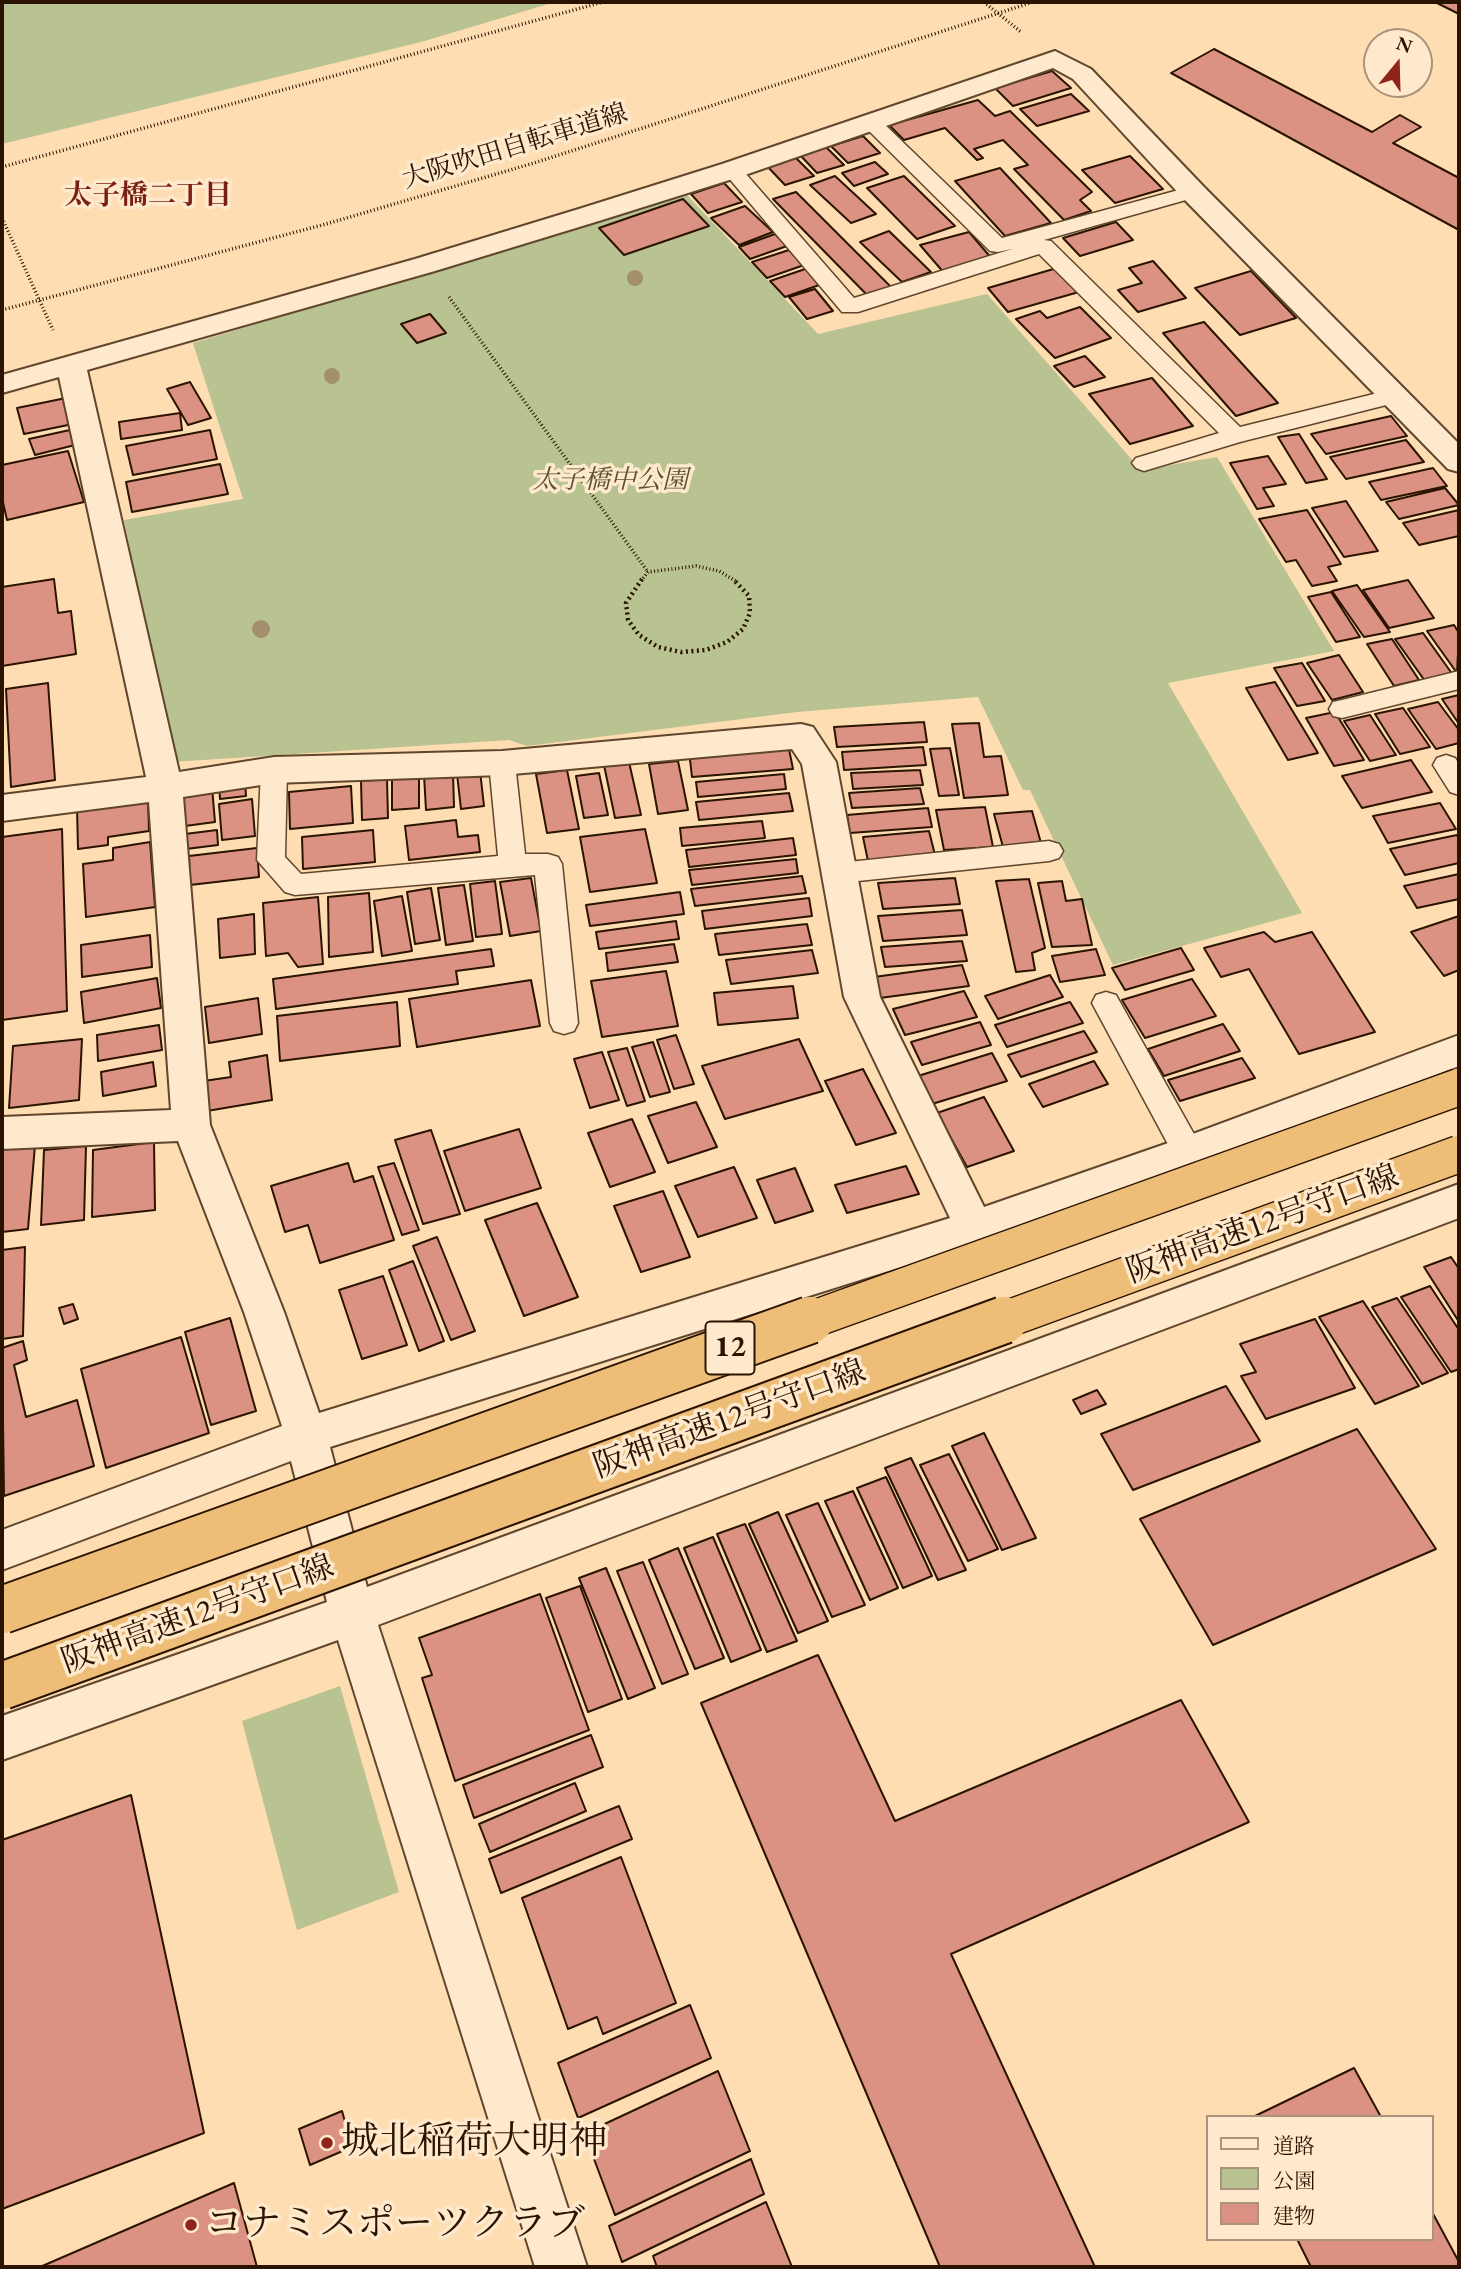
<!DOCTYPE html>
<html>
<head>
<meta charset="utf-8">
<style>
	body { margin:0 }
	#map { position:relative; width:1461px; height:2269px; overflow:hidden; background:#fdddb1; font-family:"EB Garamond","Noto Serif JP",serif }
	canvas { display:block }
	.frame { position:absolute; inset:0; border:4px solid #2a1401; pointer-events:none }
	.legend { position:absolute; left:1206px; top:2115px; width:228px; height:126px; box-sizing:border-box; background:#fee9cc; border:2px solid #a9947b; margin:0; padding:9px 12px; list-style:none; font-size:21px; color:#2a1401 }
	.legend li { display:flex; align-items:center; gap:14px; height:35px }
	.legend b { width:35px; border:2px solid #a9947b }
	.north { position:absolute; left:1363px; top:28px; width:70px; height:70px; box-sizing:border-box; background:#fee9cc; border:2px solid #a9947b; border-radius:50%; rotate:19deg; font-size:19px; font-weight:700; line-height:28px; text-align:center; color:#2a1401 }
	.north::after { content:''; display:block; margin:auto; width:24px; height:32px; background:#8f2418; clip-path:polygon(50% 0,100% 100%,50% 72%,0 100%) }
</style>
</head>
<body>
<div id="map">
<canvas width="1461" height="2269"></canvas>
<div class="frame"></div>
<ul class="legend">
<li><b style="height:9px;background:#fee9cc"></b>道路</li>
<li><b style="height:19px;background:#b9c291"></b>公園</li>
<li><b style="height:19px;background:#db9283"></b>建物</li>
</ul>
<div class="north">N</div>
</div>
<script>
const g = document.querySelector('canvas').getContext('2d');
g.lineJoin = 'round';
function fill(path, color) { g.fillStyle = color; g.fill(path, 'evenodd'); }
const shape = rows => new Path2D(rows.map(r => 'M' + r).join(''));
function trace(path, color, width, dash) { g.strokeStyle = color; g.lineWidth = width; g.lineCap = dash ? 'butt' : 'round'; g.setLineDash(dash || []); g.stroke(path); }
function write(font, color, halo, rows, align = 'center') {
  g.font = font + ' "EB Garamond","Noto Serif JP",serif'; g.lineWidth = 7; g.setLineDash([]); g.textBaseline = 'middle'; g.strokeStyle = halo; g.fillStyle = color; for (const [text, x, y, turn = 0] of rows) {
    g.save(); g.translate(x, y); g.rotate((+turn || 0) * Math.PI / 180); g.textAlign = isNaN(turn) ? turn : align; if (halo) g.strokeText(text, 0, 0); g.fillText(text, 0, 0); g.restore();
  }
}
fill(shape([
	[2,2,555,2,421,42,2,144],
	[687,195,818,334,987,294,1141,470,1217,457,1334,651,1168,683,1302,913,1113,965,1030,790,1023,790,978,697,797,712,527,746,509,740,172,762,124,520,243,499,193,343],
	[340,1686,399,1892,297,1930,242,1721]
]), '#b9c291');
const building = shape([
	[1435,2,1459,2,1459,14,1435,2],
	[1214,49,1372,132,1400,115,1421,127,1393,143,1459,178,1459,230,1171,73,1214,49],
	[1052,71,1071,88,1013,106,995,88,1052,71],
	[1071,94,1089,111,1037,126,1020,109,1071,94],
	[978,100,995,116,1010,111,1092,192,1080,200,1091,211,1064,220,1014,169,1028,165,1003,140,974,149,983,158,977,160,945,128,904,140,889,125,978,100],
	[863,136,880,153,848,163,831,146,863,136],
	[826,147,844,165,817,173,800,155,826,147],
	[794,156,814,176,785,185,766,165,794,156],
	[1130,156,1163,189,1115,203,1082,170,1130,156],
	[875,162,888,174,854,186,842,173,875,162],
	[1000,168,1051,223,1005,236,955,181,1000,168],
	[835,176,876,214,851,223,810,185,835,176],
	[904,176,955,226,917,239,867,188,904,176],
	[724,183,742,202,708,213,691,194,724,183],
	[796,192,892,288,869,297,773,199,796,192],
	[683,199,709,226,624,255,599,228,683,199],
	[745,206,773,232,739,245,711,218,745,206],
	[1116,222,1133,240,1080,256,1063,238,1116,222],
	[889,231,931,272,902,282,860,242,889,231],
	[969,232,993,260,945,274,920,245,969,232],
	[775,234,787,246,750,259,739,247,775,234],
	[789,250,804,265,767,278,752,262,789,250],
	[1153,261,1186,298,1138,312,1118,290,1142,283,1129,268,1153,261],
	[808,268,822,284,785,297,770,281,808,268],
	[1057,268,1079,292,1008,312,988,288,1057,268],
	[1251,271,1296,318,1240,335,1195,288,1251,271],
	[815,289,833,311,807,319,789,297,815,289],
	[1080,307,1111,338,1055,358,1016,319,1040,311,1047,318,1080,307],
	[430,314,446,333,417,343,401,324,430,314],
	[1204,322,1278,403,1236,416,1163,333,1204,322],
	[1085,356,1105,377,1074,387,1054,366,1085,356],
	[1152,378,1193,426,1130,444,1089,394,1152,378],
	[190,382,211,418,188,425,167,389,190,382],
	[66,398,73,424,24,434,17,408,66,398],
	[180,413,182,430,121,439,119,422,180,413],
	[1391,416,1407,436,1326,454,1311,434,1391,416],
	[70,430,75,445,35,455,29,439,70,430],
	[210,430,217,459,133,475,126,446,210,430],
	[1299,434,1327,479,1306,483,1278,437,1299,434],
	[1406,440,1424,462,1346,479,1330,457,1406,440],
	[68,451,84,502,7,520,2,498,2,465,68,451],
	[1268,456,1286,484,1263,488,1274,506,1257,509,1230,463,1268,456],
	[220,464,228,494,132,512,126,482,220,464],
	[1433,468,1447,486,1381,500,1369,482,1433,468],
	[1445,488,1459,505,1399,519,1386,502,1445,488],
	[1346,501,1378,551,1344,557,1312,508,1346,501],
	[1307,510,1341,564,1328,567,1337,581,1312,586,1296,560,1286,562,1259,519,1307,510],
	[1459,510,1459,536,1419,545,1403,523,1459,510],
	[54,579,58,613,71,611,76,654,2,666,2,587,54,579],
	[1408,580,1434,618,1389,628,1363,590,1408,580],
	[1357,585,1390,632,1364,637,1332,591,1357,585],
	[1331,592,1360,637,1336,642,1308,597,1331,592],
	[1454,625,1459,633,1457,673,1427,631,1454,625],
	[1423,633,1453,675,1425,681,1395,639,1423,633],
	[1392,639,1419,680,1394,686,1367,644,1392,639],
	[1339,655,1363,692,1332,700,1307,663,1339,655],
	[1302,663,1325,701,1297,706,1274,668,1302,663],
	[1275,682,1318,753,1288,760,1246,688,1275,682],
	[48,683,55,780,11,787,6,689,48,683],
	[1459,695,1459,724,1442,699,1459,695],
	[1438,702,1459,730,1459,743,1436,749,1408,709,1438,702],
	[1403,708,1430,747,1400,754,1375,714,1403,708],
	[1335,712,1364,760,1334,766,1306,718,1335,712],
	[1370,715,1396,755,1370,761,1344,721,1370,715],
	[924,722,927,742,837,747,834,727,924,722],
	[979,723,984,757,1001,756,1008,795,964,798,952,724,979,723],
	[788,744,793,769,692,777,689,751,788,744],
	[923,747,926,765,844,770,842,752,923,747],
	[950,748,959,795,939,796,930,749,950,748],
	[1411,760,1432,792,1362,808,1342,776,1411,760],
	[678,761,688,810,658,814,649,764,678,761],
	[629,762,641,815,615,818,604,765,629,762],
	[567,770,579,829,547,833,536,774,567,770],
	[920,770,923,785,853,789,851,773,920,770],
	[480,771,484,806,461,809,457,774,480,771],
	[453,772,454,807,426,810,424,775,453,772],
	[599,773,608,815,584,818,576,776,599,773],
	[784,774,786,789,698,797,696,782,784,774],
	[419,776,419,808,392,810,392,779,419,776],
	[387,779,388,818,362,820,361,781,387,779],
	[245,780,246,796,220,799,219,784,245,780],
	[351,786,353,823,290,829,289,792,351,786],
	[212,787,215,822,185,826,183,791,212,787],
	[920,788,924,804,852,808,849,793,920,788],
	[789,793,793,811,699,820,696,802,789,793],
	[148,799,149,831,108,837,108,845,78,849,77,808,148,799],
	[252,799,255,836,222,840,219,804,252,799],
	[1440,803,1456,829,1388,843,1373,816,1440,803],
	[985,807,993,847,944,850,936,810,985,807],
	[928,808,932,827,850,833,847,815,928,808],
	[1032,811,1041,843,1003,847,994,814,1032,811],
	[456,820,458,837,478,835,480,852,409,860,405,826,456,820],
	[762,821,765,838,682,846,680,828,762,821],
	[62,829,67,1011,2,1020,2,837,62,829],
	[645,829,657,883,590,892,580,837,645,829],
	[217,830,218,845,186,849,185,834,217,830],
	[373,830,375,862,303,869,302,837,373,830],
	[929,831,935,855,868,861,863,837,929,831],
	[1457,835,1459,839,1459,863,1405,875,1390,849,1457,835],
	[793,838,796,855,689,867,686,850,793,838],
	[150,842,155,907,86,917,83,864,113,860,113,848,150,842],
	[257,848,259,877,190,885,189,856,257,848],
	[796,859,798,873,692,885,689,870,796,859],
	[1459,874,1459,899,1417,908,1404,886,1459,874],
	[802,876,806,893,695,906,691,889,802,876],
	[531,878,541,931,510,936,500,882,531,878],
	[955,878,960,904,883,909,878,883,955,878],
	[1029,879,1045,948,1032,953,1035,970,1016,972,996,881,1029,879],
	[495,881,502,934,476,937,470,884,495,881],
	[1062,881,1066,901,1082,899,1092,945,1052,947,1038,883,1062,881],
	[464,885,473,941,446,945,438,888,464,885],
	[431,888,440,940,415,944,407,892,431,888],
	[680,892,684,914,590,926,586,905,680,892],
	[369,893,373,952,329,957,328,897,369,893],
	[402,896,412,951,382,956,374,901,402,896],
	[318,897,323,964,298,967,288,953,266,956,263,903,318,897],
	[809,898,812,916,705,929,702,911,809,898],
	[962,910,967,935,883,941,878,916,962,910],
	[254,914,255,954,220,958,218,919,254,914],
	[1459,916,1459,970,1444,976,1411,932,1459,916],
	[676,921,679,939,599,949,596,932,676,921],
	[807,924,812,945,719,955,715,934,807,924],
	[1264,932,1275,942,1312,932,1375,1032,1299,1054,1249,969,1221,977,1204,948,1264,932],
	[150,935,152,967,82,977,81,945,150,935],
	[962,941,967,961,885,967,881,947,962,941],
	[674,944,678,962,608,971,606,953,674,944],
	[1181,948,1194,970,1125,990,1112,968,1181,948],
	[491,949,494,966,456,971,458,984,276,1009,273,979,491,949],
	[1096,949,1105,975,1060,982,1052,956,1096,949],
	[812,950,818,973,731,984,726,960,812,950],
	[962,965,969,986,880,998,874,977,962,965],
	[666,971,678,1026,602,1037,591,981,666,971],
	[1050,975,1063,997,998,1019,985,996,1050,975],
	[157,978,161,1008,84,1023,81,992,157,978],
	[1192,979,1216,1016,1145,1038,1122,1000,1192,979],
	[531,980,540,1026,417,1047,409,999,531,980],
	[793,986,798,1018,718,1025,714,993,793,986],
	[964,991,977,1017,905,1035,893,1009,964,991],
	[258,998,262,1034,209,1043,205,1007,258,998],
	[397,1002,400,1046,280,1061,277,1016,397,1002],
	[1070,1002,1083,1023,1007,1047,995,1025,1070,1002],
	[980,1022,991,1045,922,1065,911,1042,980,1022],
	[1223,1024,1240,1051,1164,1076,1148,1049,1223,1024],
	[159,1025,162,1050,98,1061,97,1035,159,1025],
	[1084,1031,1097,1052,1021,1077,1008,1055,1084,1031],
	[676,1035,694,1084,674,1089,657,1040,676,1035],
	[82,1039,79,1100,9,1108,13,1046,82,1039],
	[799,1039,823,1091,725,1119,702,1066,799,1039],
	[653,1042,670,1092,650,1097,632,1047,653,1042],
	[627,1048,645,1101,627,1106,608,1052,627,1048],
	[602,1052,619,1100,590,1108,574,1059,602,1052],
	[992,1053,1007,1081,932,1104,918,1076,992,1053],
	[267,1055,272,1100,207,1111,204,1081,231,1077,229,1062,267,1055],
	[1242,1058,1255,1078,1180,1101,1168,1080,1242,1058],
	[1094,1061,1108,1084,1043,1107,1029,1084,1094,1061],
	[153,1062,156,1086,103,1096,101,1072,153,1062],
	[863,1069,896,1133,856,1145,825,1081,863,1069],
	[984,1097,1014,1151,967,1167,937,1113,984,1097],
	[696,1102,717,1147,668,1163,648,1116,696,1102],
	[632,1119,655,1172,610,1187,588,1133,632,1119],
	[519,1129,541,1188,465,1211,444,1151,519,1129],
	[431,1130,460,1214,423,1224,395,1140,431,1130],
	[154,1142,155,1210,92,1217,93,1150,154,1142],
	[35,1145,28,1229,2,1232,2,1148,35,1145],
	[86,1146,84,1220,41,1225,44,1150,86,1146],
	[348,1163,354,1182,373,1176,394,1240,320,1263,308,1225,285,1232,271,1186,348,1163],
	[394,1163,419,1230,402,1235,378,1167,394,1163],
	[906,1166,919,1194,847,1213,835,1185,906,1166],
	[734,1167,757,1218,698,1237,675,1186,734,1167],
	[795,1168,813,1211,775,1223,757,1180,795,1168],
	[663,1191,690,1257,641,1272,614,1206,663,1191],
	[537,1203,578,1297,524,1316,485,1220,537,1203],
	[437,1237,475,1331,451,1340,413,1246,437,1237],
	[25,1247,23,1336,2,1339,2,1250,25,1247],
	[1451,1257,1459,1269,1459,1322,1424,1267,1451,1257],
	[413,1261,444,1341,419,1351,389,1270,413,1261],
	[383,1276,407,1345,362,1359,339,1290,383,1276],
	[1430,1286,1459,1330,1459,1369,1451,1372,1401,1297,1430,1286],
	[1397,1298,1448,1373,1422,1384,1372,1307,1397,1298],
	[1363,1301,1419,1386,1375,1404,1319,1317,1363,1301],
	[73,1304,78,1319,64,1324,59,1308,73,1304],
	[230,1318,256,1411,211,1425,185,1332,230,1318],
	[1315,1319,1355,1388,1266,1419,1241,1376,1256,1372,1240,1344,1315,1319],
	[181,1337,209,1433,106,1468,81,1369,181,1337],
	[23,1341,27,1360,14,1365,26,1417,77,1400,94,1466,4,1496,2,1348,23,1341],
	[1226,1386,1260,1441,1133,1490,1101,1434,1226,1386],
	[1097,1390,1106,1404,1081,1414,1073,1400,1097,1390],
	[1357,1429,1436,1549,1213,1645,1140,1519,1357,1429],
	[984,1433,1036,1538,1002,1550,952,1446,984,1433],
	[949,1454,998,1549,968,1561,920,1465,949,1454],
	[911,1458,966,1570,938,1580,885,1468,911,1458],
	[886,1477,932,1576,903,1588,857,1488,886,1477],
	[853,1491,898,1588,870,1600,825,1501,853,1491],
	[818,1503,865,1605,832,1617,786,1515,818,1503],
	[778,1512,828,1621,798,1633,749,1524,778,1512],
	[745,1524,797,1641,767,1652,717,1534,745,1524],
	[713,1537,761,1650,731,1662,684,1548,713,1537],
	[678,1548,724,1658,695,1669,649,1560,678,1548],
	[643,1562,688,1674,662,1684,617,1571,643,1562],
	[606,1568,655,1688,628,1699,579,1578,606,1568],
	[580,1586,622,1699,588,1712,546,1598,580,1586],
	[540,1594,589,1730,455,1781,422,1678,432,1675,419,1638,540,1594],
	[818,1655,895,1821,1181,1700,1249,1822,951,1954,1095,2267,940,2267,701,1703,818,1655],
	[591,1735,603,1767,474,1818,463,1785,591,1735],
	[575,1783,586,1811,490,1852,479,1824,575,1783],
	[131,1795,204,2133,2,2209,2,1840,131,1795],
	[619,1806,632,1839,501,1893,489,1859,619,1806],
	[621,1857,676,2003,603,2034,597,2017,568,2029,522,1898,621,1857],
	[690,2005,711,2058,578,2118,558,2063,690,2005],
	[1354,2068,1381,2117,1253,2117,1354,2068],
	[718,2071,750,2151,615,2215,591,2151,603,2144,596,2128,718,2071],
	[342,2111,352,2147,310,2165,299,2129,342,2111],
	[751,2159,764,2194,622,2262,609,2226,751,2159],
	[234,2183,257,2267,40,2267,234,2183],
	[766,2202,792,2267,657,2267,653,2256,766,2202],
	[1431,2210,1459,2262,1459,2267,1311,2267,1297,2239,1431,2239,1431,2210]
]);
fill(building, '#db9283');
trace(building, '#2a1401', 2);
const service = shape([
	[871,116,878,118,1002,238,1186,188,1200,188,1204,192,1200,196,1044,240,1051,241,1240,427,1394,389,1402,391,1405,396,1402,401,1240,442,1144,471,1136,468,1132,463,1136,458,1219,433,1039,254,858,312,842,312,722,170,725,166,739,166,854,298,1012,249,998,252,990,251,864,126,861,122,864,118,871,116],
	[1459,671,1459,689,1342,718,1333,716,1329,709,1333,702,1342,700,1459,671],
	[502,753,511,756,515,763,525,854,548,854,558,857,562,864,578,1023,574,1031,564,1034,554,1031,550,1023,535,875,295,895,285,892,257,860,261,770,265,763,274,760,283,763,287,770,285,857,301,874,498,856,489,763,493,756,502,753],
	[1446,755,1455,758,1459,764,1459,795,1450,792,1433,765,1437,758,1446,755],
	[1049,841,1059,844,1063,851,1059,858,1049,861,839,883,829,880,825,873,829,866,839,863,1049,841],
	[1106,992,1116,995,1199,1143,1203,1152,1199,1161,1188,1164,1177,1161,1092,1003,1096,995,1106,992]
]);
const minor = shape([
	[1055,51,1091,69,1203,186,1459,444,1459,472,1448,469,1183,198,1073,79,1053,68,742,176,602,220,435,271,87,370,179,772,274,757,502,751,801,724,813,727,836,762,880,997,984,1207,1174,1141,1459,1035,1459,1066,1202,1163,974,1244,330,1447,367,1587,1459,1184,1459,1218,378,1625,587,2267,535,2267,338,1640,2,1760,2,1716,327,1602,291,1461,2,1570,2,1530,282,1426,244,1312,178,1141,2,1149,2,1117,171,1110,149,802,2,821,2,795,146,777,59,377,2,393,2,375,415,259,582,208,722,164,1055,51],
	[792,749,802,764,844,997,950,1218,319,1413,284,1312,210,1125,183,797,274,783,502,775,792,749]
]);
trace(service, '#5f462d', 3);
trace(minor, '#5f462d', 4);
trace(shape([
	[984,2,1021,32],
	[2,167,603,2],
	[2,218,53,330],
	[449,297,648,572],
	[2,310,326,224,534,163,1033,2],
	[641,581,648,572,696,566,719,571,736,581]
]), '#2a1401', 3.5, [1, 2.5]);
trace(shape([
	[642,579,626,603,628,620,639,635,658,647,681,652,706,650,727,642,743,629,750,613,749,596,733,579]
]), '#2a1401', 4.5, [2, 3.5]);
fill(service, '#fee9cc');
fill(minor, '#fee9cc');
const motorwayBridgeFar1 = shape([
	[805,1322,1459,1087],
	[999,1322,1459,1154]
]);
const motorwayBridge = shape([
	[2,1610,810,1320],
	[2,1686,1004,1320]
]);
trace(motorwayBridgeFar1, '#2a1401', 39, []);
trace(motorwayBridge, '#2a1401', 50, []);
trace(motorwayBridgeFar1, '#eebe78', 36);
trace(motorwayBridge, '#eebe78', 46);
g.fillStyle = '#a4906c';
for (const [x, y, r] of [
	[635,278,8],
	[332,376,8],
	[261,629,9]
]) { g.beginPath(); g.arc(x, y, r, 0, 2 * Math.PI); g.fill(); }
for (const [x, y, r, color] of [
	[327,2143,7,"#8f2418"],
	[191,2225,7,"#8f2418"]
]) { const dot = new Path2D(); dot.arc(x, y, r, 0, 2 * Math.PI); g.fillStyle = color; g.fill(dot); trace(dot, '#fee9cc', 2.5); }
write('26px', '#2a1401', '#fee9cc', [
	["大阪吹田自転車道線",515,147,-17]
]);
write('italic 26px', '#5c5133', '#fee9cc', [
	["太子橋中公園",610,481]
]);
write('bold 28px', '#7a1f14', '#fee9cc', [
	["太子橋二丁目",148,196]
]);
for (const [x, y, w] of [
	[730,1348,49]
]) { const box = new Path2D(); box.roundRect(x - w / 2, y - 26.5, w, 53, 5); g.fillStyle = '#fee9cc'; g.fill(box); trace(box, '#2a1401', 2); }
write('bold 30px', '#2a1401', null, [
	["12",730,1348]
]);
write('32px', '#2a1401', '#fee9cc', [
	["阪神高速12号守口線",1263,1225,-20],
	["阪神高速12号守口線",730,1420,-20],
	["阪神高速12号守口線",198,1615,-20]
]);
write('38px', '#2a1401', '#fee9cc', [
	["城北稲荷大明神",341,2143],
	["コナミスポーツクラブ",205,2225]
], 'left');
</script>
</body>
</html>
